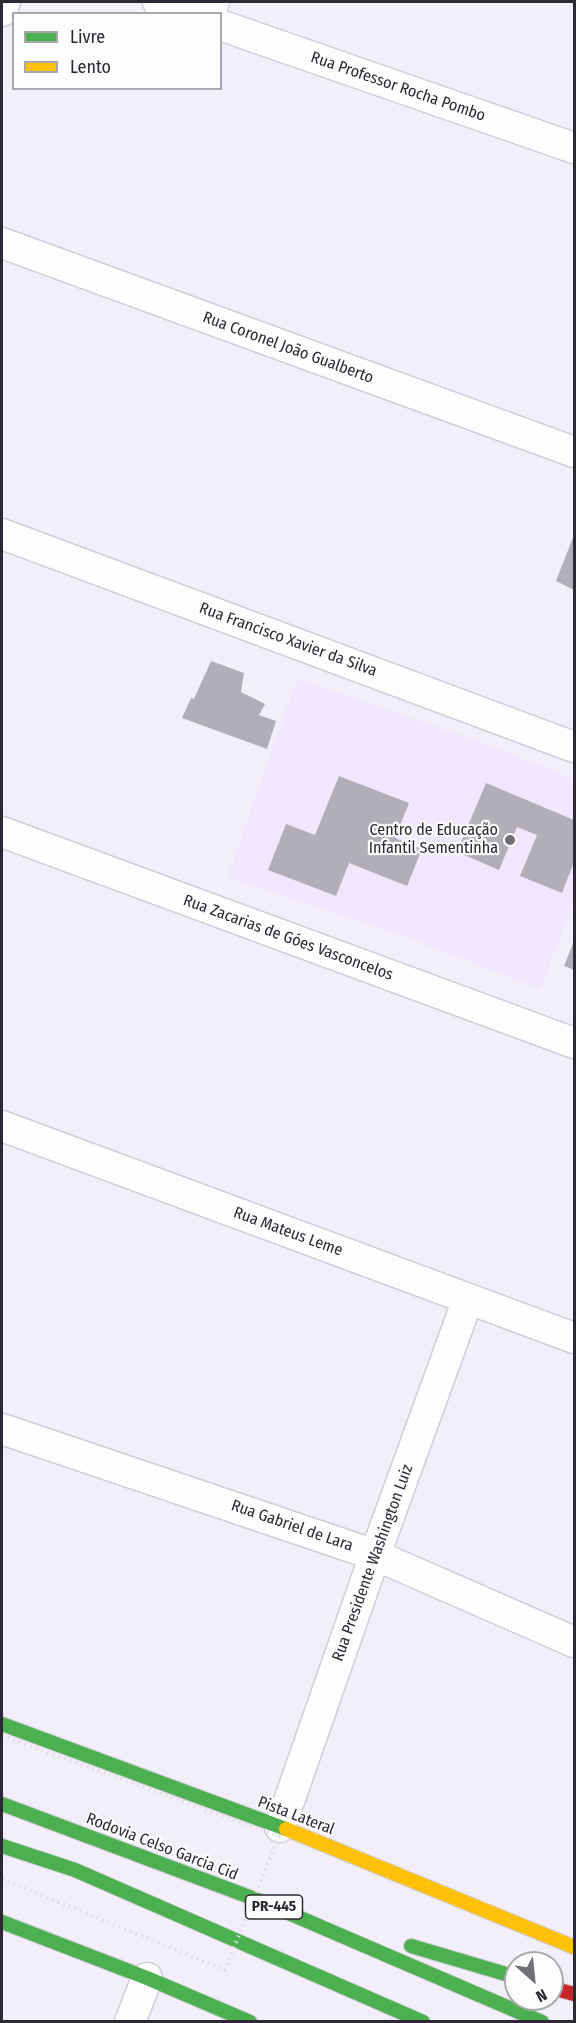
<!DOCTYPE html>
<html>
<head>
<meta charset="utf-8">
<style>
	body { margin:0 }
	#map { position:relative; width:576px; height:2023px; overflow:hidden; background:#f3effa; font-family:"Fira Sans Condensed",sans-serif }
	canvas { display:block }
	.frame { position:absolute; inset:0; border:3px solid #2c2932; pointer-events:none }
	.legend { position:absolute; left:12px; top:12px; width:210px; height:78px; box-sizing:border-box; background:#fcfcfc; border:2px solid #a9a8ab; margin:0; padding:8px 10px; list-style:none; font-size:18px; color:#2c2932 }
	.legend li { display:flex; align-items:center; gap:12px; height:30px }
	.legend b { width:30px; border:2px solid #a9a8ab }
	.north { position:absolute; left:504px; top:1951px; width:60px; height:60px; box-sizing:border-box; background:#fcfcfc; border:2px solid #a9a8ab; border-radius:50%; rotate:153deg; font-size:16px; font-weight:700; line-height:24px; text-align:center; color:#2c2932 }
	.north::after { content:''; display:block; margin:auto; width:21px; height:27px; background:#726e78; clip-path:polygon(50% 0,100% 100%,50% 72%,0 100%) }
</style>
</head>
<body>
<div id="map">
<canvas width="576" height="2023"></canvas>
<div class="frame"></div>
<ul class="legend">
<li><b style="height:8px;background:#4caf50"></b>Livre</li>
<li><b style="height:8px;background:#ffc107"></b>Lento</li>
</ul>
<div class="north">N</div>
</div>
<script>
const g = document.querySelector('canvas').getContext('2d');
g.lineJoin = 'round';
function fill(path, color) { g.fillStyle = color; g.fill(path, 'evenodd'); }
const shape = rows => new Path2D(rows.map(r => 'M' + r).join(''));
function trace(path, color, width, dash) { g.strokeStyle = color; g.lineWidth = width; g.lineCap = dash ? 'butt' : 'round'; g.setLineDash(dash || []); g.stroke(path); }
function write(font, color, halo, rows, align = 'center') {
  g.font = font + ' "Fira Sans Condensed",sans-serif'; g.lineWidth = 4.5; g.setLineDash([]); g.textBaseline = 'middle'; g.strokeStyle = halo; g.fillStyle = color; for (const [text, x, y, turn = 0] of rows) {
    g.save(); g.translate(x, y); g.rotate((+turn || 0) * Math.PI / 180); g.textAlign = isNaN(turn) ? turn : align; if (halo) g.strokeText(text, 0, 0); g.fillText(text, 0, 0); g.restore();
  }
}
fill(shape([
	[297,679,484,743,574,779,574,902,540,989,407,937,233,879,229,873]
]), '#efe7fd');
fill(shape([
	[574,535,574,590,556,581],
	[211,661,244,673,241,692,265,704,259,715,276,721,267,749,182,718,191,698,194,699],
	[339,776,409,803,395,838,422,849,407,886,349,863,336,896,268,870,286,824,315,835],
	[486,783,574,820,574,862,562,893,520,876,537,835,517,827,499,870,457,852],
	[574,941,574,970,564,966]
]), '#b2aeb7');
const street = shape([
	[158,2,189,14],
	[2,11,5,2],
	[210,14,214,2],
	[220,25,574,148],
	[2,243,574,452],
	[2,534,574,747],
	[2,832,574,1043],
	[2,1126,574,1338],
	[2,1429,375,1555,574,1642],
	[280,1827,375,1555,468,1299],
	[130,2022,147,1978]
]);
const fast = shape([
	[2,1724,286,1829],
	[2,1804,263,1902,542,2022],
	[2,1846,75,1870,423,2022],
	[2,1922,147,1978,250,2022],
	[411,1946,516,1977]
]);
const slow = shape([
	[286,1829,574,1947]
]);
const jam = shape([
	[552,1988,574,1994]
]);
trace(street, '#d1cdd7', 33);
trace(fast, '#d1cdd7', 16);
trace(slow, '#d1cdd7', 16);
trace(jam, '#d1cdd7', 16);
trace(street, '#fdfdfe', 30);
trace(fast, '#4caf50', 14);
trace(slow, '#ffc107', 14);
trace(jam, '#c62828', 14);
trace(shape([
	[2,1736,279,1836,225,1970,2,1879]
]), '#dedce0', 4, [1.5, 4.5]);
for (const [x, y, r, color] of [
	[510,840,6,"#726e78"]
]) { const dot = new Path2D(); dot.arc(x, y, r, 0, 2 * Math.PI); g.fillStyle = color; g.fill(dot); trace(dot, '#fcfcfc', 2); }
for (const [x, y, w] of [
	[274,1907,57]
]) { const box = new Path2D(); box.roundRect(x - w / 2, y - 12, w, 24, 4.5); g.fillStyle = '#fcfcfc'; g.fill(box); trace(box, '#2c2932', 1.5); }
write('bold 15px', '#2c2932', null, [
	["PR-445",274,1907]
]);
write('16px', '#2c2932', '#fcfcfc', [
	["Rua Professor Rocha Pombo",398,87,19],
	["Rua Coronel João Gualberto",288,348,20],
	["Rua Francisco Xavier da Silva",288,640,20],
	["Rua Zacarias de Góes Vasconcelos",288,938,20],
	["Rua Mateus Leme",288,1232,20],
	["Rua Gabriel de Lara",292,1526,19],
	["Rua Presidente Washington Luiz",373,1563,-70],
	["Pista Lateral",296,1816,21],
	["Rodovia Celso Garcia Cid",162,1847,21]
]);
write('16px', '#2c2932', '#fcfcfc', [
	["Centro de Educação",498,831],
	["Infantil Sementinha",498,849]
], 'right');
</script>
</body>
</html>
